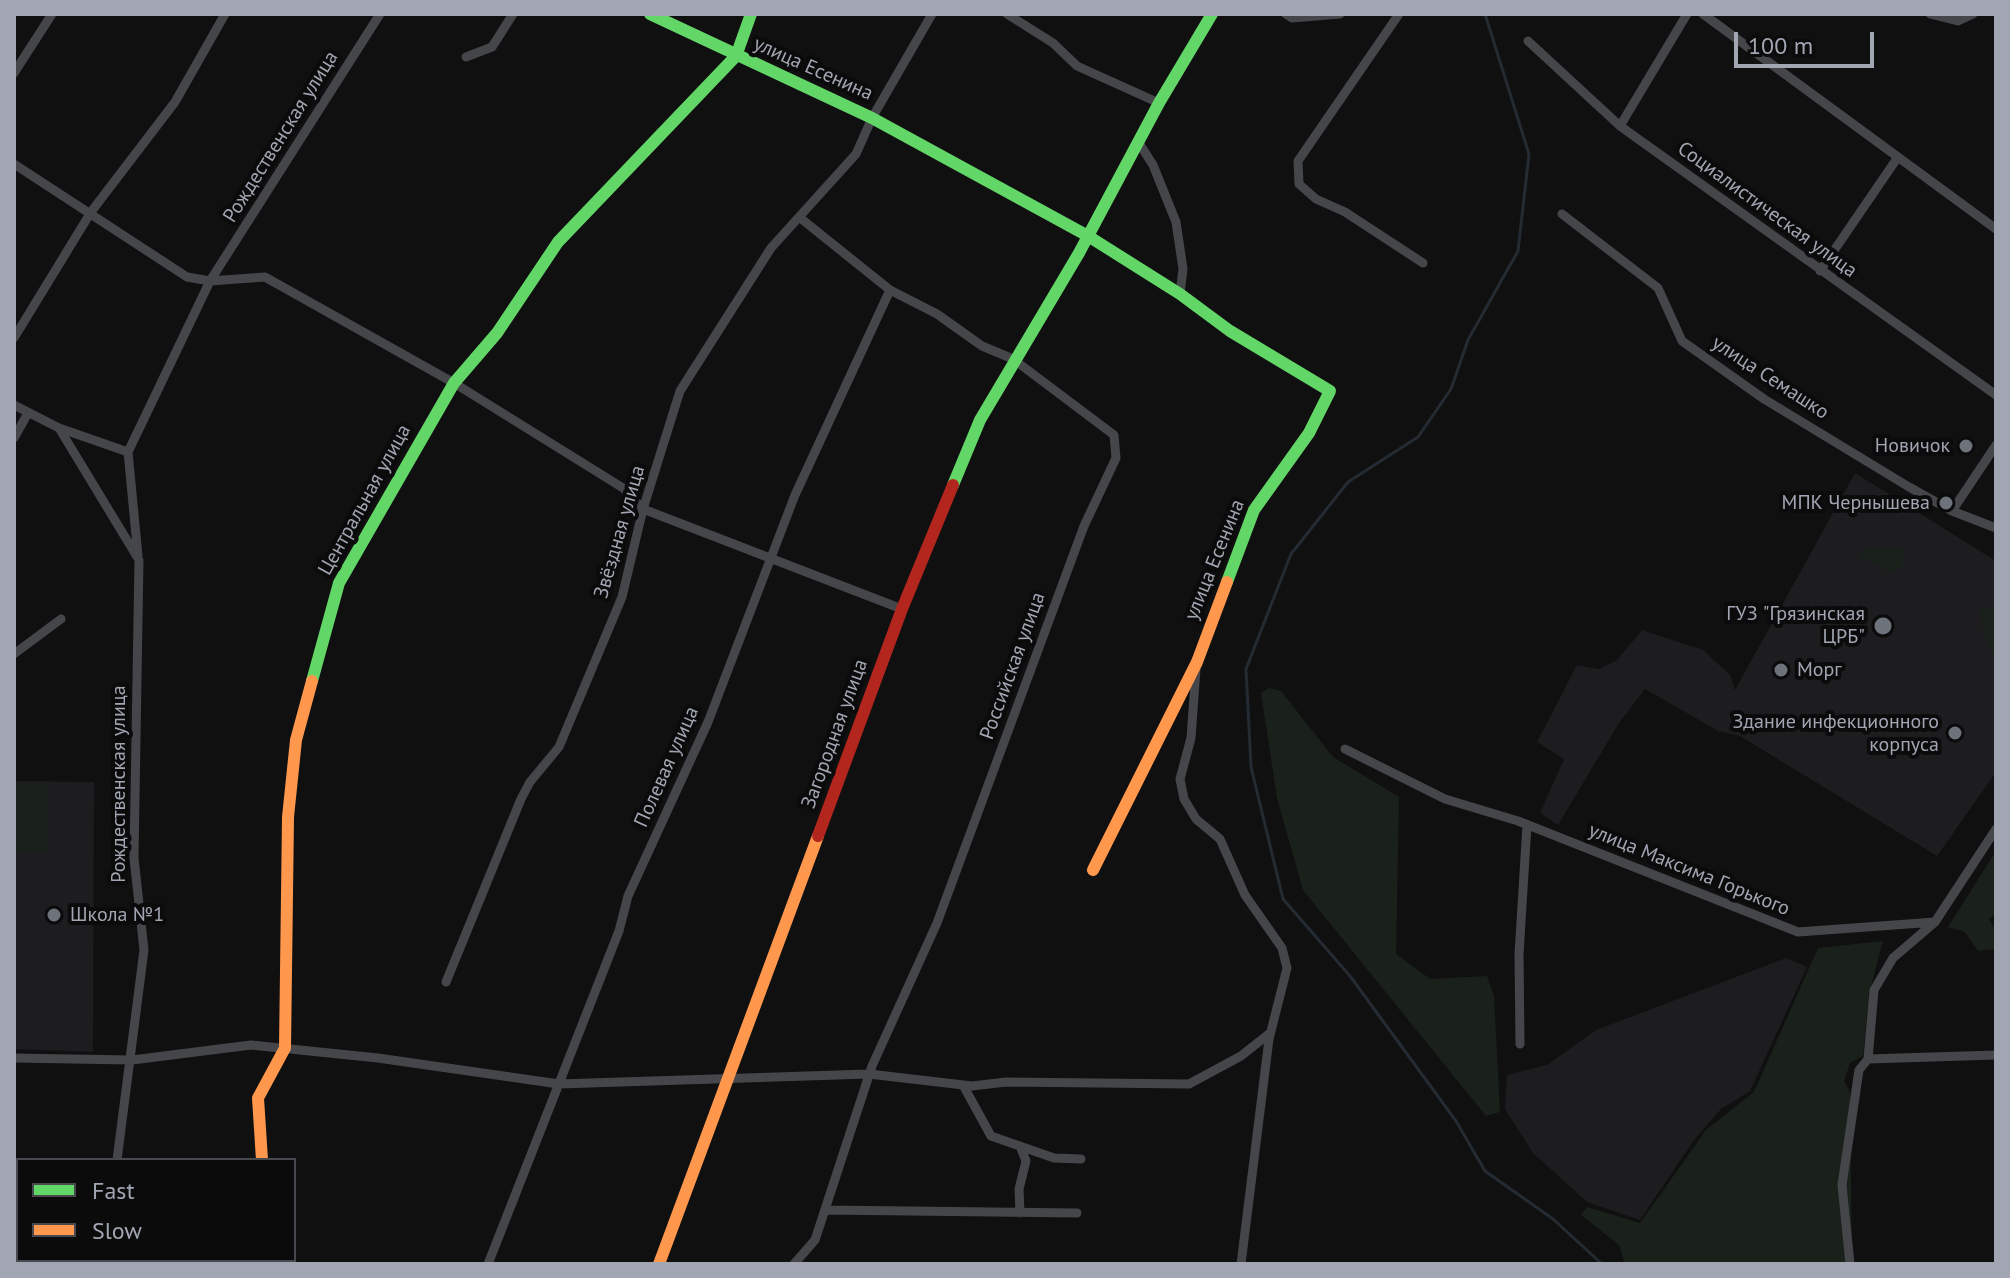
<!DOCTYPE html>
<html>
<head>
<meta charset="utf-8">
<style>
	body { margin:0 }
	#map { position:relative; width:2010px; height:1278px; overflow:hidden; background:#101011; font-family:"PT Sans",sans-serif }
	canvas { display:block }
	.frame { position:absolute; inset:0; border:16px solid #a1a6b2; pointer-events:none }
	.legend { position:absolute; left:16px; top:1158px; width:280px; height:104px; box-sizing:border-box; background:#0b0b0c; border:2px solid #47494e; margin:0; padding:10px 14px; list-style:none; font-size:24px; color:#a1a6b2 }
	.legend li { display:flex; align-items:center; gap:16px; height:40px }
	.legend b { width:40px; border:2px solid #47494e }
	.scale { position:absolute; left:1734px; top:32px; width:140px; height:36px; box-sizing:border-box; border:4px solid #a1a6b2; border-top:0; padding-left:10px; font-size:24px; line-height:28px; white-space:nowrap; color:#a1a6b2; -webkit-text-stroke:6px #0b0b0c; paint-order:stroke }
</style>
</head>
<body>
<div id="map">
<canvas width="2010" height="1278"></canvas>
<div class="frame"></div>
<ul class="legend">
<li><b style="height:10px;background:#63d668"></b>Fast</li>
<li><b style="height:10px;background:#ff974d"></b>Slow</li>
</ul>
<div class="scale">100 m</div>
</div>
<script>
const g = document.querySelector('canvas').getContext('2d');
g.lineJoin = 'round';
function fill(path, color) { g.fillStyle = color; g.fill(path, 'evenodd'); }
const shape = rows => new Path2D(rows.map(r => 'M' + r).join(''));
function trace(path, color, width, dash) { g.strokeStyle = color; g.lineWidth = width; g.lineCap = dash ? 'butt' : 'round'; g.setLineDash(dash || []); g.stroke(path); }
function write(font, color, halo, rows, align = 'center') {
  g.font = font + ' "PT Sans",sans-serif'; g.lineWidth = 8; g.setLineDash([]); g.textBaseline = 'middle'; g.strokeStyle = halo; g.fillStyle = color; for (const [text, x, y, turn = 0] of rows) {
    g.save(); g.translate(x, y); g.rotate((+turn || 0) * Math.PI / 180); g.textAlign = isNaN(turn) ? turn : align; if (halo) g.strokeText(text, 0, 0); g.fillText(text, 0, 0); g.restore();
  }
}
fill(shape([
	[1855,473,1996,561,1996,772,1937,856,1740,736,1718,731,1645,689,1619,723,1558,825,1540,813,1564,759,1537,742,1577,665,1599,669,1617,660,1642,630,1703,650,1730,675,1735,690],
	[14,781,94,782,93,1052,14,1049],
	[1786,958,1807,967,1750,1091,1721,1109,1694,1140,1640,1220,1587,1202,1533,1153,1505,1109,1507,1075,1547,1065,1596,1030]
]), '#1d1d1f');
fill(shape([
	[1864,549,1901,549,1906,559,1894,574,1860,556],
	[1981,606,1996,610,1996,664,1983,629],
	[1269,688,1281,691,1333,757,1399,797,1396,954,1430,979,1487,976,1494,996,1500,1112,1486,1116,1303,890,1277,798,1261,693],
	[14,784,48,784,48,851,14,851],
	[1996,851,1996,913,1989,919,1996,932,1996,949,1978,951,1965,932,1948,927],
	[1883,941,1869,993,1863,1056,1850,1063,1844,1081,1850,1092,1852,1264,1625,1264,1619,1245,1581,1215,1587,1207,1640,1223,1706,1130,1754,1092,1818,948]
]), '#1a211b');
trace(shape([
	[1485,14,1529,154,1518,251,1468,340,1451,389,1418,437,1348,482,1291,554,1246,669,1251,767,1283,899,1350,976,1456,1121,1485,1171,1553,1219,1602,1264]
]), '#242b32', 3);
trace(shape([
	[1007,14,1053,43,1077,66,1159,103],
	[1286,14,1292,18,1340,14],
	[1399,14,1298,161,1299,184,1316,199,1345,212,1423,263],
	[1703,14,1996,229],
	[1930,14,1958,21,1973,14],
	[1528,41,1620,126,1996,395],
	[466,57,492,47,513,14],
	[14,73,52,14],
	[1620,126,1687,14],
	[1139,143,1153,165,1176,222,1183,269,1180,294],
	[14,164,187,277,210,281,265,277,454,383,623,488,643,509,902,609],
	[1562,214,1658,288,1682,341,1764,399,1909,487,1952,511,1996,528],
	[1820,271,1898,157],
	[14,338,91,212,175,102,225,14],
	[14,405,59,428,128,452],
	[59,428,139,560,134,858,144,950,117,1160],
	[14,438,28,413],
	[128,452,210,281,380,14],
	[128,452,138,556],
	[1952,511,1996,445],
	[14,654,61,619],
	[1196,669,1191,738,1180,779,1184,799,1196,819,1220,839,1245,895,1282,948,1287,968,1269,1039,1241,1264],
	[1345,749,1445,799,1518,821,1798,932,1935,922],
	[446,982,521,799,530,782,559,747,622,597,643,509,680,391,771,248,856,154,872,118,932,14],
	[1520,1044,1519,954,1527,825],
	[14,1058,132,1060,251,1045,378,1058,559,1084,869,1074,972,1086,1006,1082,1189,1084,1241,1056,1270,1033],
	[1868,1059,1874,990,1893,958,1935,922,1996,829],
	[1868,1059,1996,1055],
	[963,1085,991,1136,1054,1158,1081,1159],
	[825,1210,1077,1213],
	[1020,1213,1019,1189,1026,1161,1020,1146],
	[113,1260,113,1264],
	[268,1260,268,1264],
	[488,1264,619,931,628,896,708,722,795,495,890,290],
	[794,1264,815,1240,872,1066,937,923,1084,526,1116,458,1114,435,1013,359,982,346,937,314,890,290,799,217],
	[1850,1264,1842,1185,1859,1070,1868,1059]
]), '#454649', 9);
trace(shape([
	[650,14,872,118,1088,236,1180,294,1230,331,1330,391,1309,433,1254,510,1227,582],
	[953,485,980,420,1079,253,1159,103,1212,14],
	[312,681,339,583,454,383,497,333,558,242,736,56,751,14]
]), '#63d668', 12);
trace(shape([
	[1093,870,1197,662,1227,582],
	[262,1160,258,1098,285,1048,288,817,296,740,312,681],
	[659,1264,818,836]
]), '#ff974d', 12);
trace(shape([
	[818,836,902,609,953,485]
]), '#b3261e', 12);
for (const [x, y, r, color] of [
	[1966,446,8,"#6e727a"],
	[1946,503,8,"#6e727a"],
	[1883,626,10,"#6e727a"],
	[1781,670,8,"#6e727a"],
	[1955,733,8,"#6e727a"],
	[54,915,8,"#6e727a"]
]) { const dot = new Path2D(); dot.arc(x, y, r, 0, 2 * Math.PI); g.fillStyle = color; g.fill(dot); trace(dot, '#0b0b0c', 3); }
write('20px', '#a1a6b2', '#0b0b0c', [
	["улица Есенина",813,69,24],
	["Рождественская улица",281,137,-58],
	["Социалистическая улица",1767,210,36],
	["улица Семашко",1770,378,33],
	["Центральная улица",365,500,-61],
	["Звёздная улица",620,532,-74],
	["улица Есенина",1215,560,-68],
	["Российская улица",1013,666,-70],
	["Загородная улица",835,734,-70],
	["Полевая улица",667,767,-66],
	["Рождественская улица",119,784,-90],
	["улица Максима Горького",1689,870,22]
]);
write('20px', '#a1a6b2', '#0b0b0c', [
	["Новичок",1950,446],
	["МПК Чернышева",1930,503],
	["ГУЗ \"Грязинская",1865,614],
	["ЦРБ\"",1865,637],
	["Морг",1797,670,"left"],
	["Здание инфекционного",1939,722],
	["корпуса",1939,745],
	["Школа №1",70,915,"left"]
], 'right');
</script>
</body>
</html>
